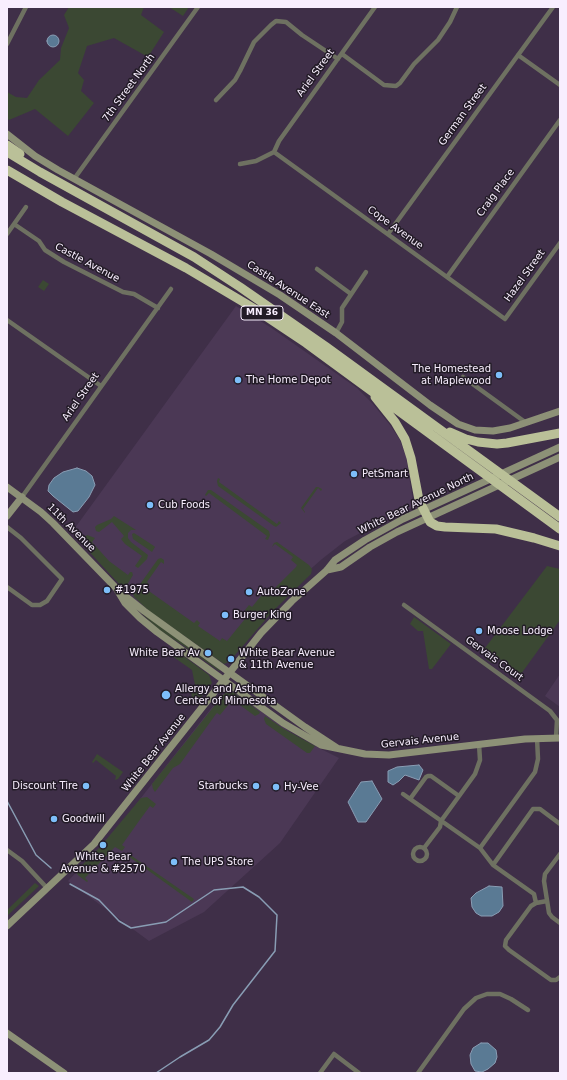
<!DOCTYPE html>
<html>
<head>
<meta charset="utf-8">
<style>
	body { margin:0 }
	#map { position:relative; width:567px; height:1080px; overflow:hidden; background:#3f2f48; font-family:"DejaVu Sans",sans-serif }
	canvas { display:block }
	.frame { position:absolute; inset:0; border:8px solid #f8eefe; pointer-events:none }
</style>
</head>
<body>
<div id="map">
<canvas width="567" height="1080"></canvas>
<div class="frame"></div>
</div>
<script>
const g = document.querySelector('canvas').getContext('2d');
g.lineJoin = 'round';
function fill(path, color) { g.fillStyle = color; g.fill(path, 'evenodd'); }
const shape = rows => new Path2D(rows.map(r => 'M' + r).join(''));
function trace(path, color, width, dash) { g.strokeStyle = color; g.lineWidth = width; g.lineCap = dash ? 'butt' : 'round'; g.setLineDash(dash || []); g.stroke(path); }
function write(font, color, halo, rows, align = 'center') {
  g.font = font + ' "DejaVu Sans",sans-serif'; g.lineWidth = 3; g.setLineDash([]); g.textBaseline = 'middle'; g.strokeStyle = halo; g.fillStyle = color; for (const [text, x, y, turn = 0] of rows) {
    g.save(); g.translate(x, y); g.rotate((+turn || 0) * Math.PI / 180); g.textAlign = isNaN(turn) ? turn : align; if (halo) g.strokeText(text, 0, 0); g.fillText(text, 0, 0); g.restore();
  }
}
fill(shape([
	[236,306,270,327,327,367,357,388,372,403,390,425,400,440,406,457,414,507,368,529,345,541,322,559,297,581,224,663,136,601,72,532],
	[560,674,560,707,545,696],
	[228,687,297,737,339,758,280,843,204,912,149,941,68,881,93,855,126,817]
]), '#4b3855');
fill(shape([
	[69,7,144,7,141,15,164,32,148,57,114,38,87,46,78,73,84,80,81,91,94,103,68,136,35,109,9,120,7,118,7,92,16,97,27,98,39,80,60,60,61,48,69,28,64,15],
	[169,7,189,7,183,16],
	[43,280,49,284,44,291,38,287],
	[218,478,220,479,219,482,277,524,279,521,281,523,276,527,274,526,218,486,217,481],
	[316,487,318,487,322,489,321,491,318,488,303,509,305,512,305,513,301,508],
	[208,490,211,490,269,531,270,535,268,540,265,539,267,536,209,493,206,496,205,495],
	[114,516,136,530,131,530,128,533,128,538,131,542,148,555,147,559,138,568,135,566,142,556,125,544,121,539,124,536,112,522,99,532,96,531,95,527,97,525,111,519],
	[134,533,154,546,155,547,152,552,133,539,132,534],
	[87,535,95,538,92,542,109,561,128,575,130,572,132,572,133,575,127,585,122,586,119,584,82,544,81,540],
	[277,542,309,565,312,569,311,574,273,611,229,662,224,664,214,657,149,611,134,597,133,594,158,559,161,558,164,560,164,564,161,562,147,582,149,584,146,589,194,623,197,620,200,623,198,626,220,641,222,638,227,641,249,614,245,610,249,605,252,607,265,591,269,593,273,588,275,588,296,567,297,565,291,560,293,557,275,544,272,547,274,543],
	[547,566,560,569,560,620,521,674,497,657,492,663,486,659,491,652,485,648],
	[138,610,220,670,219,671,184,646,159,630],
	[414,617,451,644,432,669,429,669,423,631,418,631,410,624],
	[175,652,178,652,209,675,212,683,195,705,193,704,192,702,191,686,195,685,192,670,172,656],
	[228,691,233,692,260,712,259,714,255,716,237,703,229,704,220,715,217,713,216,714,180,764,173,768,155,792,153,789,152,784,223,695],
	[265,716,284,729,315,746,310,753,307,753,266,724,264,719],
	[97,754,123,772,118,779,115,780,116,776,96,760,93,763,92,762],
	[147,797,156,804,153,808,150,806,139,821,122,845,125,847,122,851,115,847,85,878,88,881,87,882,79,876,77,874,77,870,100,847,141,798],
	[129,854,194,899,192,902,128,856],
	[35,883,39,886,7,916,7,910]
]), '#3b4833');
const water = shape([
	'47 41a6 6 0 1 1 12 0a6 6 0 1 1-12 0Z',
	[77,468,86,471,92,476,95,485,89,497,78,511,73,512,53,496,48,491,49,485,54,478,63,472,77,468],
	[419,765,423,770,419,780,405,775,399,781,393,785,388,782,388,771,397,767,419,765],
	[372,781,382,799,366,822,358,822,348,802,361,782,372,781],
	[489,886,502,887,503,906,499,912,492,916,481,916,476,913,472,907,471,898,476,893,489,886],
	[481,1043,488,1043,496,1050,497,1057,495,1063,488,1069,482,1072,475,1071,471,1064,470,1055,473,1048,481,1043]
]);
fill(water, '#5a7a94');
trace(water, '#899db4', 1);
trace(shape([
	[7,801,36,855,51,868],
	[70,884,99,900,119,921,131,928,166,922,214,890,243,887,259,897,277,915,275,951,233,1005,220,1027,209,1040,180,1057,156,1073]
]), '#899db4', 1.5);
trace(shape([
	[7,44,26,7],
	[342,54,384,85,396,86,400,83,414,64,438,40,450,22,457,7],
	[518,55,560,85],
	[216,100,235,80,240,71,254,42,271,25,276,21,286,22,302,35,338,59],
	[274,152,505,319,560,243],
	[240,164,256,161,274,152,279,141,375,7],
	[74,179,198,7],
	[14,224,39,241,45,250,64,262,123,292,134,294,158,308],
	[7,234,26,207],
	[388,234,553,7],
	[317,269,351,294],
	[447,277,560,120],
	[7,320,101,386],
	[336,333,342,322,342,308,366,272],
	[463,377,525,422],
	[22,497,171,289],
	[7,527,21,538,62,579,47,601,40,605,32,605,7,587],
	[404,605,550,711,557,720,556,738],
	[403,794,480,848,493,865,534,894,536,903],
	[410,799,426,777,428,776,431,776,459,796],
	'413 854a7 7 0 1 1 14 0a7 7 0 1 1-14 0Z',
	[424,848,440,827,441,821,475,774,480,760,479,744],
	[480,848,535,772,538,759,537,738],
	[7,850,22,861,47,888],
	[560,854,545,874,544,881,549,913,552,917,560,923],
	[493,865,533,809,540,809,560,824],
	[547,901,536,903,531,906,506,940,505,946,509,950,551,980,556,980,560,977],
	[320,1073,334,1054,359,1073],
	[418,1073,464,1009,476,998,487,994,500,994,511,999,528,1010]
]), '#6e7161', 4.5);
trace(shape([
	[7,134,35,156,58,170,211,254,280,295,336,333,430,405,458,424,475,430,493,431,510,428,560,411],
	[7,487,41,512,53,523,116,588,125,603,140,618,157,632,283,723,321,745,365,754,389,755,525,739,560,738],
	[7,516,22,497],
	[327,570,341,567,370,547,397,532,560,457],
	[119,591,144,611,305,727,337,748],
	[7,926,94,844,261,633,292,601,327,570,335,560,365,540,403,519,560,447],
	[7,1033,64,1073]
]), '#8d9177', 7);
trace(shape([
	[7,145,20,154],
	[7,152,40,172,194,257,240,287,325,346,560,517],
	[7,170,62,202,186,268,255,309,306,343,560,529],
	[375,397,395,422,405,439,411,458,419,500,430,522,437,526,445,527,496,529,534,538,560,546],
	[450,432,466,439,478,442,497,444,507,443,560,433]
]), '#bac098', 9);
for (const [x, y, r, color] of [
	[499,375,4,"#7dbef9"],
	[238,380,4,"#7dbef9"],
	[354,474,4,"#7dbef9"],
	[150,505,4,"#7dbef9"],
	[107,590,4,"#7dbef9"],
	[249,592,4,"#7dbef9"],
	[225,615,4,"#7dbef9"],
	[479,631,4,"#7dbef9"],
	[208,653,4,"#7dbef9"],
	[231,659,4,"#7dbef9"],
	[166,695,5,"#7dbef9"],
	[86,786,4,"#7dbef9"],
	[256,786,4,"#7dbef9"],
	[276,787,4,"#7dbef9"],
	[54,819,4,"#7dbef9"],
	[103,845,4,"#7dbef9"],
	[174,862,4,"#7dbef9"]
]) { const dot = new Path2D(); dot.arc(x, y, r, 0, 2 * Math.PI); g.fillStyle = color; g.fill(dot); trace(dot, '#221b26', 1.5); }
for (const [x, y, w] of [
	[262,313,42]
]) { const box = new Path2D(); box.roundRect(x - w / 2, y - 7, w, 14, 3); g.fillStyle = '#221b26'; g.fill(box); trace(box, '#f8eefe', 1); }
write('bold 9px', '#f8eefe', null, [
	["MN 36",262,313]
]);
write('10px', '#f8eefe', '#221b26', [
	["Ariel Street",316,73,-54],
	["7th Street North",129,88,-54],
	["German Street",463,115,-54],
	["Craig Place",496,193,-54],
	["Cope Avenue",395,228,36],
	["Castle Avenue",87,263,28],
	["Hazel Street",525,276,-54],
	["Castle Avenue East",288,290,33],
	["Ariel Street",81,397,-55],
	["White Bear Avenue North",416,504,-26],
	["11th Avenue",71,528,45],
	["Gervais Court",494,659,36],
	["Gervais Avenue",420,741,-6],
	["White Bear Avenue",154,753,-52]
]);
write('10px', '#f8eefe', '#221b26', [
	["The Homestead",491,369,"right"],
	["at Maplewood",491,381,"right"],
	["The Home Depot",246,380],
	["PetSmart",362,474],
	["Cub Foods",158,505],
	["#1975",115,590],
	["AutoZone",257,592],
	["Burger King",233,615],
	["Moose Lodge",487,631],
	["White Bear Av",200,653,"right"],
	["White Bear Avenue",239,653],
	["& 11th Avenue",239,665],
	["Allergy and Asthma",175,689],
	["Center of Minnesota",175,701],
	["Discount Tire",78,786,"right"],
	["Starbucks",248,786,"right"],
	["Hy-Vee",284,787],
	["Goodwill",62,819],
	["White Bear",103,857,"center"],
	["Avenue & #2570",103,869,"center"],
	["The UPS Store",182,862]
], 'left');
</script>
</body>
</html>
